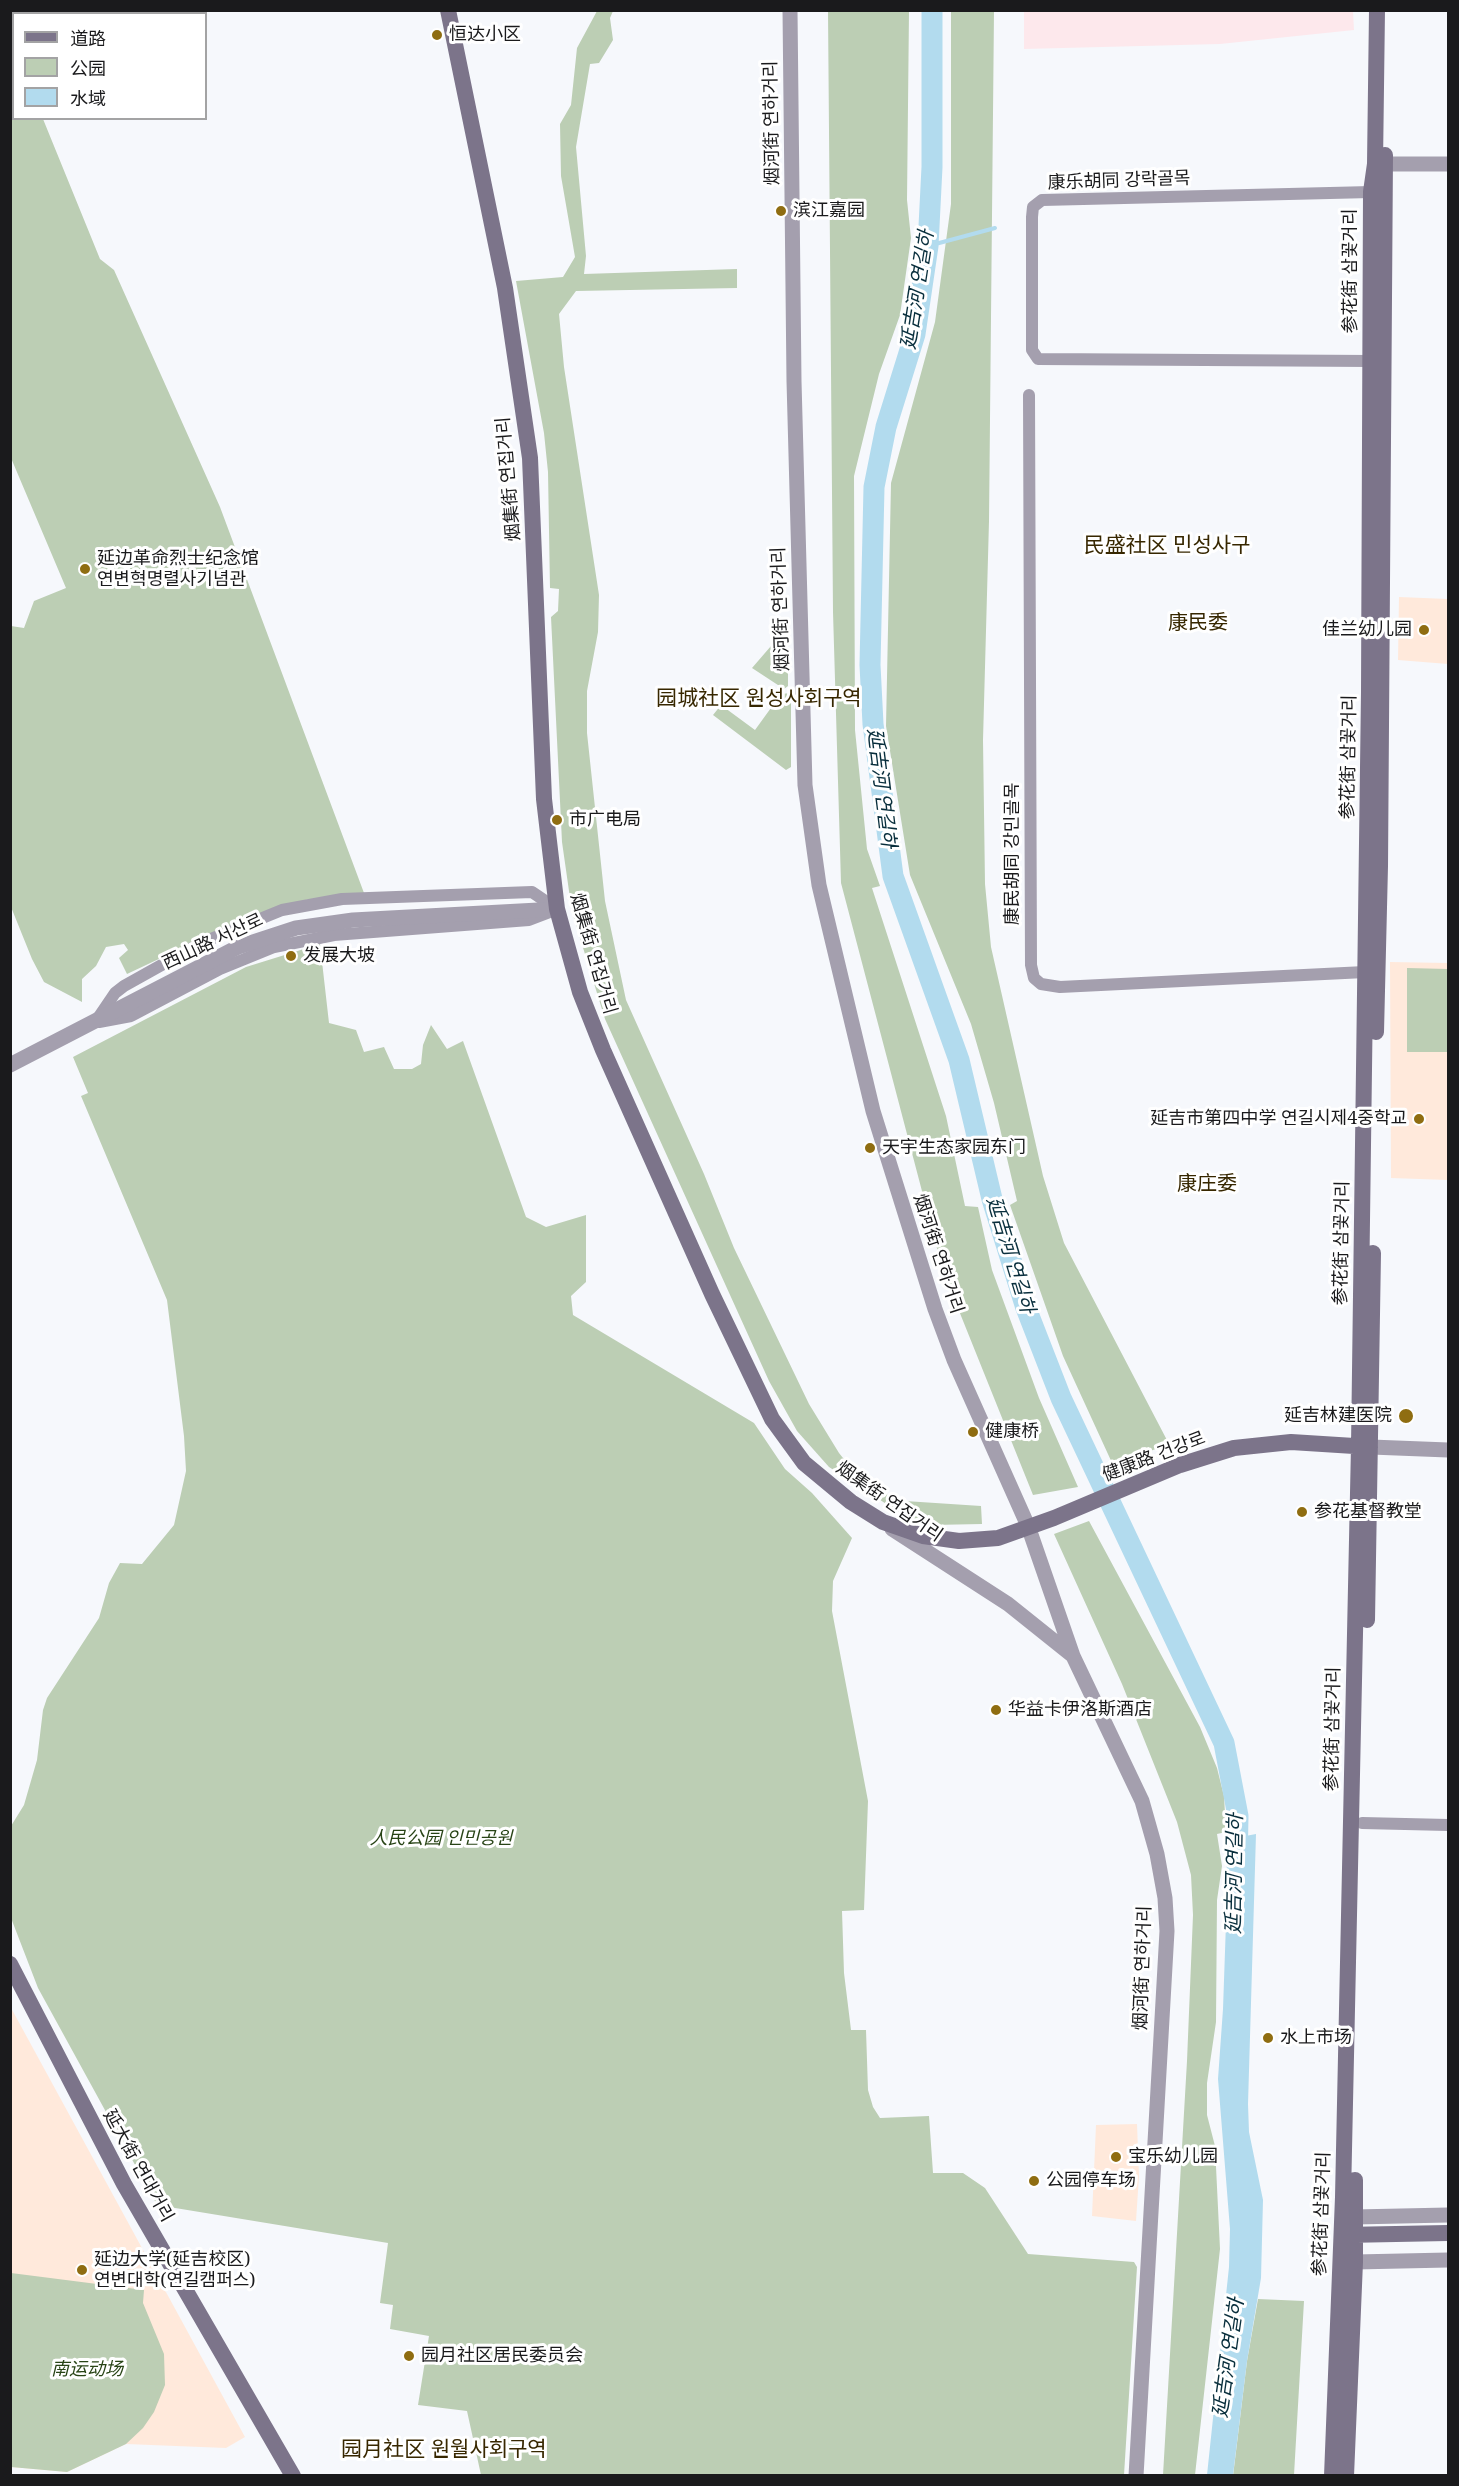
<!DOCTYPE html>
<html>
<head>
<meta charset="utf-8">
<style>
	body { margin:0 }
	#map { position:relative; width:1459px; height:2486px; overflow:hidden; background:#f6f8fc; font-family:"Noto Serif","Noto Sans SC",serif }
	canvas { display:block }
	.frame { position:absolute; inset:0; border:12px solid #1a1a1c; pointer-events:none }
	.legend { position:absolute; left:12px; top:12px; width:195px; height:108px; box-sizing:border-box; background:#fff; border:2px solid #a3a3a4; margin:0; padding:8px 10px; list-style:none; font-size:18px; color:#1a1a1c }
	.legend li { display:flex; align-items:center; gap:12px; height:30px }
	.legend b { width:30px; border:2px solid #a3a3a4 }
</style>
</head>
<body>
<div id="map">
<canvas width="1459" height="2486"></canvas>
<div class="frame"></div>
<ul class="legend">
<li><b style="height:8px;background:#7c748a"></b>道路</li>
<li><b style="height:16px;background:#bcceb4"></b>公园</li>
<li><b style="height:16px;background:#b2dbee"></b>水域</li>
</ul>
</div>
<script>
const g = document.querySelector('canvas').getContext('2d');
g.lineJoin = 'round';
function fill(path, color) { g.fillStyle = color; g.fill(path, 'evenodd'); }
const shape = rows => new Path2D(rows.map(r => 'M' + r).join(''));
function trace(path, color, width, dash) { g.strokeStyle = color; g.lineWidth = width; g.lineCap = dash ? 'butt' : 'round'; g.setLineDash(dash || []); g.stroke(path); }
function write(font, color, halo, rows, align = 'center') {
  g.font = font + ' "Noto Serif","Noto Sans SC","Noto Sans KR",serif'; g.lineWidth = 6; g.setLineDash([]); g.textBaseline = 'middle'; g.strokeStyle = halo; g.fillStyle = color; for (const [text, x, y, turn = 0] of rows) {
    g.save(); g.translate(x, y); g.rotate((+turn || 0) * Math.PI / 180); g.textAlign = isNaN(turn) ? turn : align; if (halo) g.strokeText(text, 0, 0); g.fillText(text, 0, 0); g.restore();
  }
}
fill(shape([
	[1024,11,1353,11,1354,30,1220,44,1024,49]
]), '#fde8ec');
fill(shape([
	[1399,597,1448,599,1448,664,1398,660],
	[1390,962,1448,963,1448,1180,1391,1178],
	[10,2006,245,2437,226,2448,126,2444,67,2472,11,2467],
	[1137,2124,1139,2176,1136,2221,1092,2216,1096,2125]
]), '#ffe9db');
fill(shape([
	[597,11,613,11,610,18,613,40,599,63,590,64,576,147,586,256,584,274,737,269,737,288,576,291,559,314,564,367,599,595,598,632,587,691,587,733,605,901,626,1000,704,1174,734,1248,809,1404,839,1453,851,1468,877,1491,905,1501,981,1506,982,1524,932,1525,908,1518,829,1467,797,1431,769,1381,605,1019,572,912,562,842,551,617,558,611,559,589,550,588,548,472,544,433,516,281,563,277,575,257,561,176,560,124,571,105,577,48],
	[828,11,909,11,907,200,911,238,900,315,879,374,854,476,855,730,867,849,880,886,872,888,946,1116,965,1206,978,1207,992,1270,1039,1398,1078,1487,1033,1495,943,1271,841,883,833,612],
	[951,11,994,11,989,521,983,740,985,884,991,947,1043,1176,1064,1243,1169,1444,1113,1465,1063,1356,1010,1205,1017,1201,994,1103,971,1024,910,875,886,726,891,483,935,322,951,204],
	[11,38,14,45,14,118,43,119,100,259,114,270,220,507,364,893,305,900,197,941,127,974,119,958,128,950,124,944,106,947,96,966,82,979,82,1002,44,982,32,959,11,907,11,626,24,628,34,601,66,588,11,458],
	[781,617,788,622,788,686,784,689,752,668,771,646,780,652],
	[791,693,791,767,786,770,713,715,721,705,755,730,781,694],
	[320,944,329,1023,356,1030,364,1052,384,1047,394,1069,412,1069,421,1064,423,1045,431,1025,447,1049,463,1041,526,1217,546,1227,586,1215,586,1282,571,1296,573,1315,754,1423,785,1469,812,1493,852,1538,833,1581,832,1611,868,1801,864,1910,842,1911,844,1973,851,2030,866,2030,868,2090,873,2107,880,2118,929,2116,933,2173,963,2173,985,2188,1028,2254,1134,2262,1137,2267,1124,2475,481,2475,467,2411,418,2405,429,2336,390,2329,393,2305,380,2303,388,2243,157,2205,38,1988,11,1918,10,1838,11,1826,24,1805,37,1760,43,1710,47,1698,99,1618,109,1583,120,1563,142,1564,174,1525,186,1471,184,1436,167,1300,81,1096,88,1093,73,1057,246,967],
	[1407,968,1448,969,1448,1052,1407,1052],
	[1089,1521,1200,1727,1217,1768,1224,1796,1226,1832,1217,1834,1222,1866,1217,1900,1216,2022,1207,2083,1207,2115,1215,2146,1220,2249,1195,2475,1163,2475,1187,2061,1193,1915,1191,1875,1177,1822,1122,1684,1054,1534],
	[11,2273,144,2290,143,2303,164,2354,165,2385,154,2412,143,2428,126,2444,67,2472,11,2467],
	[1258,2299,1304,2301,1294,2475,1233,2476,1247,2361]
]), '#bcceb4');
fill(shape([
	[1256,1834,1248,2104,1249,2132,1263,2200,1261,2278,1247,2361,1233,2475,1207,2475,1229,2267,1230,2229,1218,2079,1223,2009,1228,1865,1224,1840]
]), '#b2dbee');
trace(shape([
	[928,246,995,228]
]), '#b2dbee', 4);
trace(shape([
	[932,10,932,167,928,246,915,334,886,427,874,487,870,665,873,724,893,876,959,1060,992,1199,1026,1308,1061,1398,1224,1743,1238,1816,1237,1866]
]), '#b2dbee', 21);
trace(shape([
	[1371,192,1042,200,1033,207,1032,217,1032,350,1038,359,1371,361],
	[1029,395,1031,965,1034,978,1041,984,1060,987,1365,972],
	[96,1021,115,993,124,986,201,943,282,910,342,899,532,892,557,909],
	[99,1022,131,1016,220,969,274,947,334,935,529,920,550,912],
	[1362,1823,1448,1825]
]), '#a49fae', 12);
trace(shape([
	[790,10,794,381,805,785,819,885,873,1111,935,1309,954,1360,1028,1526,1073,1656,1142,1801,1157,1854,1165,1898,1167,1931,1136,2476],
	[1375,164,1448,164],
	[10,1065,238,947,296,928,353,920,557,909],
	[1371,1447,1448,1450],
	[892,1529,1008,1604,1073,1656],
	[1348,2226,1354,2217,1448,2215],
	[1347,2254,1355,2262,1448,2260]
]), '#a49fae', 15);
trace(shape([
	[448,10,505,288,530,458,544,799,557,909,580,992,603,1050,712,1294,772,1419,804,1463,851,1502,883,1522,923,1536,959,1541,998,1538,1054,1518,1180,1465,1234,1448,1291,1442,1370,1447],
	[1376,1032,1380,866,1385,155],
	[1367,1620,1373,1253],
	[10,1964,124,2184,293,2476],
	[1344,2235,1448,2233],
	[1332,2476,1343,2197,1359,1446,1369,692,1371,192,1375,164,1377,10],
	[1346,2476,1355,2262,1355,2180]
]), '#7c748a', 16);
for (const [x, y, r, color] of [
	[437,35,6,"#8f6d11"],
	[781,211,6,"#8f6d11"],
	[85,569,6,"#8f6d11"],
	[1424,630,6,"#8f6d11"],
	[557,820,6,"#8f6d11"],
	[291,956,6,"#8f6d11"],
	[1419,1119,6,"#8f6d11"],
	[870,1148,6,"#8f6d11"],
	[1406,1416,8,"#8f6d11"],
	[973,1432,6,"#8f6d11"],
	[1302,1512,6,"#8f6d11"],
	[996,1710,6,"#8f6d11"],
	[1268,2038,6,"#8f6d11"],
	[1116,2157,6,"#8f6d11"],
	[1034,2181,6,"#8f6d11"],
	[82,2270,6,"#8f6d11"],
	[409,2356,6,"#8f6d11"]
]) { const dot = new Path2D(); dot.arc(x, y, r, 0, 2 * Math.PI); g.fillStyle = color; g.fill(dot); trace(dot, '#fff', 2); }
write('18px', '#1a1a1c', '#fff', [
	["恒达小区",449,35],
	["滨江嘉园",793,211],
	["延边革命烈士纪念馆",97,559],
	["연변혁명렬사기념관",97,580],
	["佳兰幼儿园",1412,630,"right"],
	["市广电局",569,820],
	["发展大坡",303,956],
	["延吉市第四中学 연길시제4중학교",1407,1119,"right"],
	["天宇生态家园东门",882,1148],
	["延吉林建医院",1392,1416,"right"],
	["健康桥",985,1432],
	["参花基督教堂",1314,1512],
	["华益卡伊洛斯酒店",1008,1710],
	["水上市场",1280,2038],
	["宝乐幼儿园",1128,2157],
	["公园停车场",1046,2181],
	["延边大学(延吉校区)",94,2260],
	["연변대학(연길캠퍼스)",94,2281],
	["园月社区居民委员会",421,2356]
], 'left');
write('18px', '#1a1a1c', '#fff', [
	["烟河街 연하거리",772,123,-91],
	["康乐胡同 강락골목",1119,181,-2],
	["参花街 삼꽃거리",1351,271,-90],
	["烟集街 연집거리",509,479,-95],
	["烟河街 연하거리",781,609,-92],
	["参花街 삼꽃거리",1349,757,-89],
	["康民胡同 강민골목",1013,854,-90],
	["西山路 서산로",213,942,-25],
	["烟集街 연집거리",593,954,74],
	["参花街 삼꽃거리",1342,1243,-89],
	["烟河街 연하거리",938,1254,72],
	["健康路 건강로",1154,1457,-21],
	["烟集街 연집거리",889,1502,35],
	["参花街 삼꽃거리",1333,1729,-89],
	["烟河街 연하거리",1143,1968,-88],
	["延大街 연대거리",138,2166,61],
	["参花街 삼꽃거리",1322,2214,-88]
]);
write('italic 18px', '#284416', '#fff', [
	["人民公园 인민공원",441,1839],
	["南运动场",87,2370]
]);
write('italic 20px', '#092f3d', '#fff', [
	["延吉河 연길하",918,290,-81],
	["延吉河 연길하",881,788,83],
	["延吉河 연길하",1010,1255,73],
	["延吉河 연길하",1235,1874,-89],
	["延吉河 연길하",1229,2358,-82]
]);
write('20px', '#372700', '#fff', [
	["康民委",1198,623],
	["康庄委",1207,1184]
]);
write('21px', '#372700', '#fff', [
	["民盛社区 민성사구",1167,546],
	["园城社区 원성사회구역",759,699],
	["园月社区 원월사회구역",444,2450]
]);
</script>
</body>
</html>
